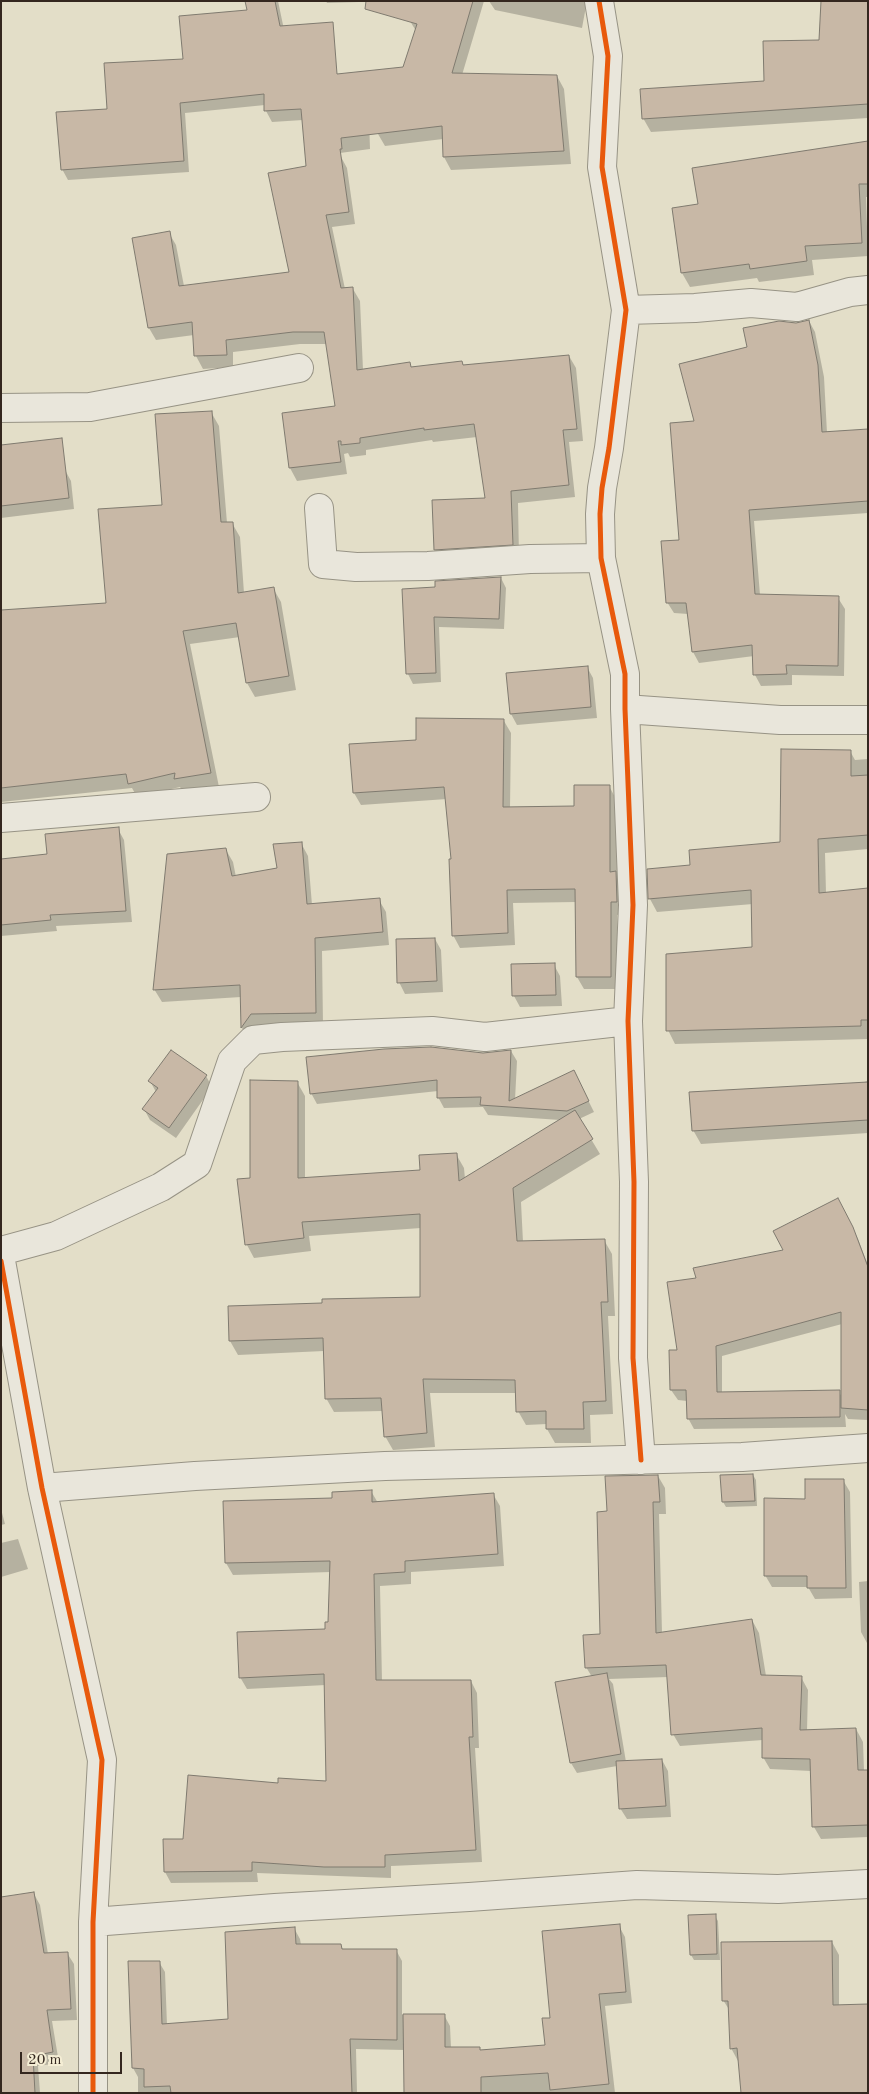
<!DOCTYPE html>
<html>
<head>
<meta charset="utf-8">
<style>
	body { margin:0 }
	#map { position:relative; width:869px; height:2094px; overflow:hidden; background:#e3dec8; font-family:"Old Standard TT",serif }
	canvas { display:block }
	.frame { position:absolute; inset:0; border:2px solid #34271f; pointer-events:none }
	.scale { position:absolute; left:20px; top:2052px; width:102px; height:22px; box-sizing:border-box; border:2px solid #34271f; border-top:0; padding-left:6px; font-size:15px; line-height:18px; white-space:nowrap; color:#34271f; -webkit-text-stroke:4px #f4edd4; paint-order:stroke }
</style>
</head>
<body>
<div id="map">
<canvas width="869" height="2094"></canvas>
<div class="frame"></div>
<div class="scale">20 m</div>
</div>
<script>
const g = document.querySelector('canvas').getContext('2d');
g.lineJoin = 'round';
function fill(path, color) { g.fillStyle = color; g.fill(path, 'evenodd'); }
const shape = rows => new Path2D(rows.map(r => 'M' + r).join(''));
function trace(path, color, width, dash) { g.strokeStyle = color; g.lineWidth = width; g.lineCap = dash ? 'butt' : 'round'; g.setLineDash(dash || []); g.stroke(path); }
fill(shape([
	[246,1,278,1,303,120,272,122,266,111,265,105,185,113,189,172,68,180,62,169,109,110,185,60,248,11],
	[326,1,359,1,359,2,327,3],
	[416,1,484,1,462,75,557,76,564,89,571,164,451,170,444,157,443,139,385,146,378,134,397,69,404,68,416,31,410,21],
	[489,1,587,1,582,28,495,10],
	[868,1,868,118,651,132,643,118,765,82,821,41],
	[368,87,370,149,340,153,332,139],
	[868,142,868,197,866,197,868,256,812,260,814,275,759,282,757,278,690,287,682,273,673,209,700,206],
	[340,155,347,168,355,224,332,227,345,289,353,289,360,301,363,370,409,364,412,368,462,363,464,367,569,356,576,368,583,441,569,442,575,497,518,503,519,557,442,562,435,550,486,500,477,437,433,442,432,440,366,450,366,455,350,457,348,453,344,454,347,474,297,481,290,468,283,414,337,407,327,344,300,344,233,352,233,367,203,369,196,356,194,335,156,340,149,328,133,239,169,233,176,245,184,286,290,274,307,167],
	[809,321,815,332,824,377,827,433,868,431,868,513,754,521,760,595,838,598,845,609,844,676,792,675,792,685,761,686,755,675,754,656,699,663,693,652,688,614,674,613,667,602,681,541,696,422,748,348,796,324],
	[211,412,219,426,227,523,232,523,240,537,244,593,273,588,281,602,296,690,255,697,247,683,240,637,190,644,219,787,183,792,180,787,137,797,132,788,1,802,1,611,107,604,164,506],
	[65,470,71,481,74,509,1,518,1,491],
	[501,578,506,588,504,629,439,627,441,682,413,684,408,674,437,588],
	[587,667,593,678,597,718,517,725,511,714],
	[504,721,511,733,510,808,576,807,609,786,616,799,617,875,622,885,624,914,617,915,617,989,584,989,577,977,576,902,513,903,515,945,460,948,453,935,452,860,447,799,361,805,354,793,417,741],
	[850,751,855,760,868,759,868,849,825,853,826,893,868,889,868,1039,675,1044,668,1030,754,948,753,904,657,912,650,899,692,866,781,844],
	[118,829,124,840,132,922,56,926,57,931,1,936,1,860,49,856],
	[301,843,308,856,312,905,379,900,386,912,389,945,322,951,323,1025,248,1039,242,1028,241,997,162,1002,154,989,226,850,233,862,236,877,279,869],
	[435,939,441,950,443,992,405,994,399,982],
	[554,965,560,976,562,1006,520,1007,514,996,512,966],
	[511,1051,517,1061,515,1100,579,1082,594,1112,579,1119,600,1154,521,1202,523,1242,604,1240,612,1254,615,1316,608,1316,613,1414,590,1415,591,1443,555,1443,547,1429,547,1424,526,1425,518,1411,517,1393,430,1393,435,1447,393,1450,385,1436,383,1411,334,1412,326,1398,324,1351,238,1355,230,1341,323,1304,421,1298,421,1228,309,1236,311,1251,254,1258,247,1245,251,1179,297,1082,305,1096,305,1179,421,1171,456,1154,464,1168,465,1179,560,1120,488,1115,483,1107,444,1108,438,1097,438,1091,317,1104,311,1093,483,1054],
	[206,1076,212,1087,176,1138,150,1120,144,1109,156,1092,150,1081],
	[868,1081,868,1133,701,1144,693,1130],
	[844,1210,858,1239,868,1265,868,1420,848,1419,845,1414,846,1427,694,1429,688,1418,687,1401,678,1400,671,1390,678,1351,697,1279,785,1251],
	[842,1324,842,1397,839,1392,722,1393,722,1356],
	[753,1475,756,1480,757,1506,726,1507,723,1502,722,1476],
	[658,1476,665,1488,666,1514,659,1514,662,1633,752,1620,759,1633,766,1676,801,1677,808,1690,807,1731,856,1729,863,1742,864,1771,868,1771,868,1837,821,1839,814,1827,811,1771,770,1769,763,1757,763,1740,680,1746,673,1734,668,1677,609,1679,613,1684,626,1762,662,1760,668,1771,671,1817,627,1819,620,1808,617,1766,577,1773,571,1763,557,1683,592,1677,586,1667,601,1636,609,1513],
	[843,1480,850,1492,852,1598,815,1599,808,1587,772,1587,765,1575,807,1500],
	[371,1491,378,1503,493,1494,500,1506,504,1566,411,1572,411,1584,380,1586,382,1681,471,1681,477,1693,479,1748,475,1748,482,1862,391,1866,391,1878,257,1873,258,1882,171,1883,165,1872,184,1840,279,1784,327,1782,326,1685,247,1689,240,1677,326,1630,329,1623,331,1572,233,1575,226,1563,224,1502,333,1500],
	[1,1509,5,1524,1,1525],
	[18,1539,28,1569,1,1577,1,1543],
	[868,1581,868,1642,867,1643,861,1632,859,1582],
	[34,1894,40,1905,48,1954,67,1953,74,1964,77,2020,52,2021,59,2063,38,2066,40,2093,1,2093],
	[715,1916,718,1921,720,1960,694,1960,691,1955],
	[619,1926,625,1937,632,2003,605,2006,615,2093,405,2093,405,2050,356,2049,357,2093,138,2093,138,2077,133,2068,159,1962,165,1972,167,2025,229,2020,294,1928,300,1939,301,1945,341,1946,343,1950,396,1950,402,1961,402,2015,444,2015,450,2026,451,2048,479,2048,481,2051,547,2046,551,2019],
	[832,1942,839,1955,839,2006,738,2061,731,2048,730,2011,723,2000]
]), '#0003');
const building = shape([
	[245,1,275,1,280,26,333,22,337,74,403,67,417,24,365,9,366,1,473,1,452,73,557,75,564,151,443,157,442,126,341,138,342,149,340,149,349,212,326,215,341,288,353,287,357,370,410,362,411,367,462,361,463,365,569,355,577,429,563,430,569,485,511,491,513,545,434,550,432,500,485,498,474,424,424,430,424,428,360,438,360,443,341,445,341,441,338,441,341,462,289,468,282,413,335,406,324,332,293,332,226,340,227,355,194,356,192,322,148,328,132,238,170,231,179,286,289,272,268,173,306,166,301,109,264,111,264,94,180,103,184,161,61,170,56,112,107,109,104,63,183,59,179,16,247,10,245,1],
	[821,1,868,1,868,104,642,119,640,89,764,81,763,41,819,40,821,1],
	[868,141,868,184,859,184,862,243,805,246,807,261,750,269,749,264,681,273,672,208,698,204,692,168,868,141],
	[809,320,818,365,822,432,868,429,868,501,749,510,755,594,839,596,838,666,786,665,787,674,753,675,752,645,692,652,686,603,666,603,661,541,679,540,670,423,694,421,679,364,747,347,743,328,779,321,796,323,809,320],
	[212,411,221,522,233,522,238,593,274,587,289,676,246,683,236,623,183,631,211,773,174,779,175,773,128,784,126,774,1,788,1,610,106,603,98,509,162,505,155,414,212,411],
	[62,438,69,498,1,506,1,445,62,438],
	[501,577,499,619,434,617,436,673,406,674,402,589,435,587,435,581,501,577],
	[588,666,591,707,510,714,506,673,588,666],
	[416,718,504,719,503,807,574,806,574,785,610,785,610,872,616,871,617,902,611,902,611,977,576,977,575,889,507,890,508,933,452,936,449,859,451,859,444,787,353,793,349,744,416,740,416,718],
	[781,749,851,750,851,776,868,775,868,835,818,839,819,893,868,888,868,1020,861,1020,861,1026,666,1031,666,954,752,947,751,890,648,899,647,869,690,865,689,850,780,842,781,749],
	[119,827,126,911,50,915,51,920,1,925,1,859,47,854,45,834,119,827],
	[302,842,307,904,380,898,383,932,315,938,316,1013,251,1014,241,1028,240,985,153,990,167,854,226,848,232,876,277,868,273,844,302,842],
	[435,938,437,981,397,983,396,939,435,938],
	[555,963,556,995,512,996,511,964,555,963],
	[431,1047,483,1053,511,1050,509,1101,574,1070,589,1101,567,1111,480,1105,481,1097,437,1098,437,1080,310,1094,306,1057,384,1049,431,1047],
	[171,1050,207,1075,169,1128,142,1109,158,1088,148,1081,171,1050],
	[250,1080,298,1081,298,1178,420,1170,419,1155,457,1153,459,1181,575,1110,593,1139,513,1188,517,1241,605,1239,608,1302,601,1302,606,1401,583,1402,584,1429,546,1429,546,1411,516,1412,515,1380,423,1379,427,1433,384,1437,381,1398,325,1399,323,1338,229,1341,228,1306,322,1303,322,1299,420,1297,420,1214,302,1222,304,1238,245,1245,237,1179,250,1178,250,1080],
	[868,1082,868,1120,692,1131,689,1092,868,1082],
	[838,1198,853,1227,868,1267,868,1410,841,1408,841,1312,716,1346,717,1392,840,1390,840,1417,687,1419,686,1390,670,1390,669,1350,677,1350,667,1282,696,1278,693,1268,783,1250,773,1231,838,1198],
	[753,1474,755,1501,722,1502,720,1475,753,1474],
	[658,1475,660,1502,653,1502,656,1633,752,1619,761,1675,802,1676,800,1730,856,1728,858,1770,868,1770,868,1825,812,1827,810,1759,762,1758,762,1728,671,1735,666,1665,585,1668,583,1635,600,1634,597,1512,607,1511,605,1476,658,1475],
	[805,1479,844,1479,846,1588,807,1588,807,1576,764,1576,764,1498,805,1499,805,1479],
	[372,1490,372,1502,494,1493,498,1554,405,1561,405,1572,374,1574,376,1680,471,1680,473,1737,469,1737,476,1850,385,1855,385,1867,324,1867,252,1862,252,1871,164,1872,163,1839,183,1839,188,1775,278,1783,278,1778,326,1781,324,1674,239,1678,237,1632,325,1629,325,1622,328,1622,330,1561,225,1563,223,1501,332,1498,332,1492,372,1490],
	[607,1673,621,1754,570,1763,555,1682,607,1673],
	[662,1759,666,1806,619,1809,616,1761,662,1759],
	[34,1892,44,1953,68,1952,71,2009,47,2010,53,2052,33,2056,35,2093,1,2093,1,1897,34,1892],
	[716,1914,717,1954,690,1955,688,1915,716,1914],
	[620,1924,626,1992,599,1994,609,2084,550,2090,548,2073,481,2077,481,2093,404,2093,403,2014,445,2014,445,2047,480,2047,480,2050,545,2045,542,2018,550,2018,542,1931,620,1924],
	[295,1927,296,1944,341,1944,342,1949,397,1949,397,2040,350,2039,352,2093,171,2093,170,2086,144,2087,144,2069,132,2068,128,1961,160,1961,162,2024,228,2019,225,1932,295,1927],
	[832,1941,833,2005,868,2004,868,2093,741,2093,737,2048,730,2049,728,2001,722,2001,721,1942,832,1941]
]);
fill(building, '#c8b8a6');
trace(building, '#7f7a6f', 1);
const minor = shape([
	[599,1,608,56,602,167,626,310,609,448,602,488,600,514,601,558,625,674,625,709,633,905,628,1021,634,1182,633,1358,641,1460],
	[626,310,695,308,751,303,797,307,850,292,868,290],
	[1,408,90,407,299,368],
	[319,508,323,564,356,567,428,566,530,559,601,558],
	[625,709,780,720,868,720],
	[1,818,256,797],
	[1,1251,56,1236,161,1187,197,1164,232,1061,253,1040,282,1037,432,1031,485,1037,628,1021],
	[1,1261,42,1488,102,1760,93,1922,93,2093],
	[42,1488,195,1476,385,1466,742,1457,868,1448],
	[93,1922,275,1908,469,1897,637,1885,778,1889,868,1884]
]);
trace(minor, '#979385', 30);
trace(minor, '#e9e6db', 28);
trace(shape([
	[599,1,608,56,602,167,626,310,609,448,602,488,600,514,601,558,625,674,625,709,633,905,628,1021,634,1182,633,1358,641,1460],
	[1,1261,42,1488,102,1760,93,1922,93,2093]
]), '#e8590c', 5);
</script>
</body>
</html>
